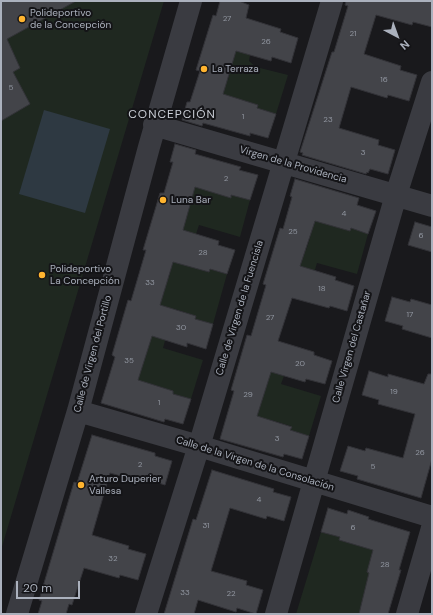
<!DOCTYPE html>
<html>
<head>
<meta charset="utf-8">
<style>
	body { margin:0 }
	#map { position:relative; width:433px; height:615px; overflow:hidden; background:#19191c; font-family:"DM Sans",sans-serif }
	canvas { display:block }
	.frame { position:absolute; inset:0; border:2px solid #abb1bd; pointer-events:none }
	.north { position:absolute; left:377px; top:16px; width:40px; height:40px; -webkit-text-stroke:3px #141417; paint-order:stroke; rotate:139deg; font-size:11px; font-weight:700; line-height:16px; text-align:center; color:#abb1bd }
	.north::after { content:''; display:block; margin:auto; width:14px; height:18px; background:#abb1bd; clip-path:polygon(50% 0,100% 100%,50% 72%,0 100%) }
	.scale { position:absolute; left:16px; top:581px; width:64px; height:18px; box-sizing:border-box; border:2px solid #abb1bd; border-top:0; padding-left:5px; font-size:12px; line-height:14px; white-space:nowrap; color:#abb1bd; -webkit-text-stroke:3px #141417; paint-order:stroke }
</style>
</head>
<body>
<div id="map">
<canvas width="433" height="615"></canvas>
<div class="frame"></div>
<div class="north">N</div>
<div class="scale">20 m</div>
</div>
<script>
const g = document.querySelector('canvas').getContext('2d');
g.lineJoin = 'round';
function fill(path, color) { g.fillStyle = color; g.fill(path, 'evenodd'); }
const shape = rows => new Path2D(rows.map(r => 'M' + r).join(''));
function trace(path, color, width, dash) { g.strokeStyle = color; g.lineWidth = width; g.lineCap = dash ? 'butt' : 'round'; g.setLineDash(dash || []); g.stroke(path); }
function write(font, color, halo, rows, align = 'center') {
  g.font = font + ' "DM Sans",sans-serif'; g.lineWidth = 4; g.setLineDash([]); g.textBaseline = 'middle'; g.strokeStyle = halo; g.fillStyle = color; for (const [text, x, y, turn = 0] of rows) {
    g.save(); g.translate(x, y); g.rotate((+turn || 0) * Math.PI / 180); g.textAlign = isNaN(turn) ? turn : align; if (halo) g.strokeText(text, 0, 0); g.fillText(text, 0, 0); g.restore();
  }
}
fill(shape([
	[1,1,164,1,1,550],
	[234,47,250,55,249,61,256,67,288,75,276,114,257,108,258,105,238,99,219,96,224,79,228,80,231,67],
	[194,183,231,197,231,195,250,200,240,237,199,225,195,237,179,232,187,215],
	[312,217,329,225,350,231,351,228,368,234,357,274,317,263,314,273,298,268,303,250,306,250,310,238],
	[171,257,188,266,208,272,209,269,227,274,213,324,195,319,196,316,175,309,156,308,162,298,165,289,162,288,169,277,171,268,168,267],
	[149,332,166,337,163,348,203,360,191,399,173,394,173,391,151,384,134,383],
	[267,367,284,376,281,384,321,396,309,436,290,430,291,426,271,420,252,419],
	[321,532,340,537,339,540,359,546,378,548,371,559,367,572,370,573,359,614,296,614]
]), '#1f2820');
fill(shape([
	[44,110,110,129,85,213,19,194]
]), '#2e3942');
const building = shape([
	[1,1,76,1,7,39,20,68,13,72,30,104,1,121,1,1],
	[220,1,239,1,249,5,246,18,281,29,280,32,298,38,291,63,272,57,271,61,236,51,223,94,258,105,257,108,276,114,268,138,250,133,250,136,203,123,202,126,182,120,187,102,190,102,200,71,196,70,213,15,216,16,220,1],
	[346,1,432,1,432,27,413,22,412,25,376,15,364,54,401,66,400,70,417,75,409,101,388,95,387,98,351,87,339,128,379,140,378,145,395,150,388,174,370,169,368,173,367,172,366,174,302,155,303,153,300,152,332,52,334,52,348,6,345,5,346,1],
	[175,144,196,150,195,154,241,167,239,170,258,175,250,200,231,195,231,198,195,187,183,230,219,241,218,245,235,250,227,274,210,269,209,272,173,262,160,305,196,316,195,319,213,324,206,349,187,343,187,347,152,336,138,380,173,391,173,394,191,399,183,424,165,419,164,422,101,403,115,357,112,355,128,300,131,301,146,250,143,250,160,193,164,193,173,162,170,162,175,144],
	[295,179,359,198,357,205,376,211,368,234,351,228,350,231,315,221,300,266,336,277,335,280,354,286,347,311,330,306,329,308,292,298,278,341,314,352,314,355,332,361,325,384,306,379,305,382,271,372,257,416,292,427,290,430,309,436,302,459,284,454,283,457,220,439,234,391,231,390,247,335,251,336,266,285,263,284,280,228,283,229,292,197,290,196,295,179],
	[415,222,432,227,432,252,408,245,415,222],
	[392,297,410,302,411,299,432,305,432,338,402,329,403,326,385,321,392,297],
	[369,371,388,377,388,374,424,384,428,374,432,374,432,459,421,498,357,479,358,476,340,471,348,446,365,451,366,448,403,458,415,414,378,404,379,400,362,395,369,371],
	[92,435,155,453,155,456,172,461,165,485,146,479,145,483,110,473,92,535,129,546,128,549,146,554,138,580,120,575,119,578,84,568,72,605,69,604,66,614,38,614,42,601,39,600,74,482,77,483,92,435],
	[212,470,274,489,273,492,291,497,284,521,267,516,266,519,230,508,211,571,247,581,246,585,263,590,256,614,237,608,236,612,198,600,194,614,164,614,193,519,196,520,212,470],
	[328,508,347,514,348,510,369,517,368,519,410,532,399,570,401,570,388,614,359,614,369,573,367,572,373,550,339,540,340,537,321,532,328,508]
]);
fill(building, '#434449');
trace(building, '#333338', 1);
trace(shape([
	[154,125,432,206],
	[78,411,199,446,432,517],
	[17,614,78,411,149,147,191,1],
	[146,614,203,433,332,1],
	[276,614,396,195,432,82],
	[407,614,432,528]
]), '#3a3b41', 22);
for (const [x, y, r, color] of [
	[22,19,4,"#ffb42f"],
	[204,69,4,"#ffb42f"],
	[163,200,4,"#ffb42f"],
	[42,275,4,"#ffb42f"],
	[81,485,4,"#ffb42f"]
]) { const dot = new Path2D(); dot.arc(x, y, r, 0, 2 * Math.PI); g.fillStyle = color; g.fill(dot); trace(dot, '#141417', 1.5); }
write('8px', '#9196a0', null, [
	["27",227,19],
	["21",353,34],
	["26",266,42],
	["16",384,80],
	["5",11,88],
	["1",243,117],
	["23",328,120],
	["3",363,153],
	["2",226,179],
	["4",344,214],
	["25",293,232],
	["6",421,236],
	["28",203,253],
	["33",150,283],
	["18",322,289],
	["17",410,315],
	["27",270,318],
	["30",181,328],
	["35",129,361],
	["20",300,364],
	["19",394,392],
	["29",248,395],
	["1",159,403],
	["3",277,439],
	["26",420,453],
	["2",140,465],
	["5",373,467],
	["4",259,500],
	["31",206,526],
	["6",353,528],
	["32",113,559],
	["28",385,565],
	["33",185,593],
	["22",231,594]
]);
write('10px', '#abb1bd', '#141417', [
	["Polideportivo",30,13],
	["de la Concepción",30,25],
	["La Terraza",212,69],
	["Luna Bar",171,200],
	["Polideportivo",50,269],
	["La Concepción",50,281],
	["Arturo Duperier",89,479],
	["Vallesa",89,491]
], 'left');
write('10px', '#abb1bd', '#141417', [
	["Virgen de la Providencia",293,165,16],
	["Calle de Virgen de la Fuencisla",240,308,-73],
	["Calle Virgen del Castañar",352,347,-74],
	["Calle de Virgen del Portillo",93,354,-75],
	["Calle de la Virgen de la Consolación",255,464,17]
]);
g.letterSpacing = '1px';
write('12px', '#ccd0d8', '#141417', [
	["CONCEPCIÓN",172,115]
]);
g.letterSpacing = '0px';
</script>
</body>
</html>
